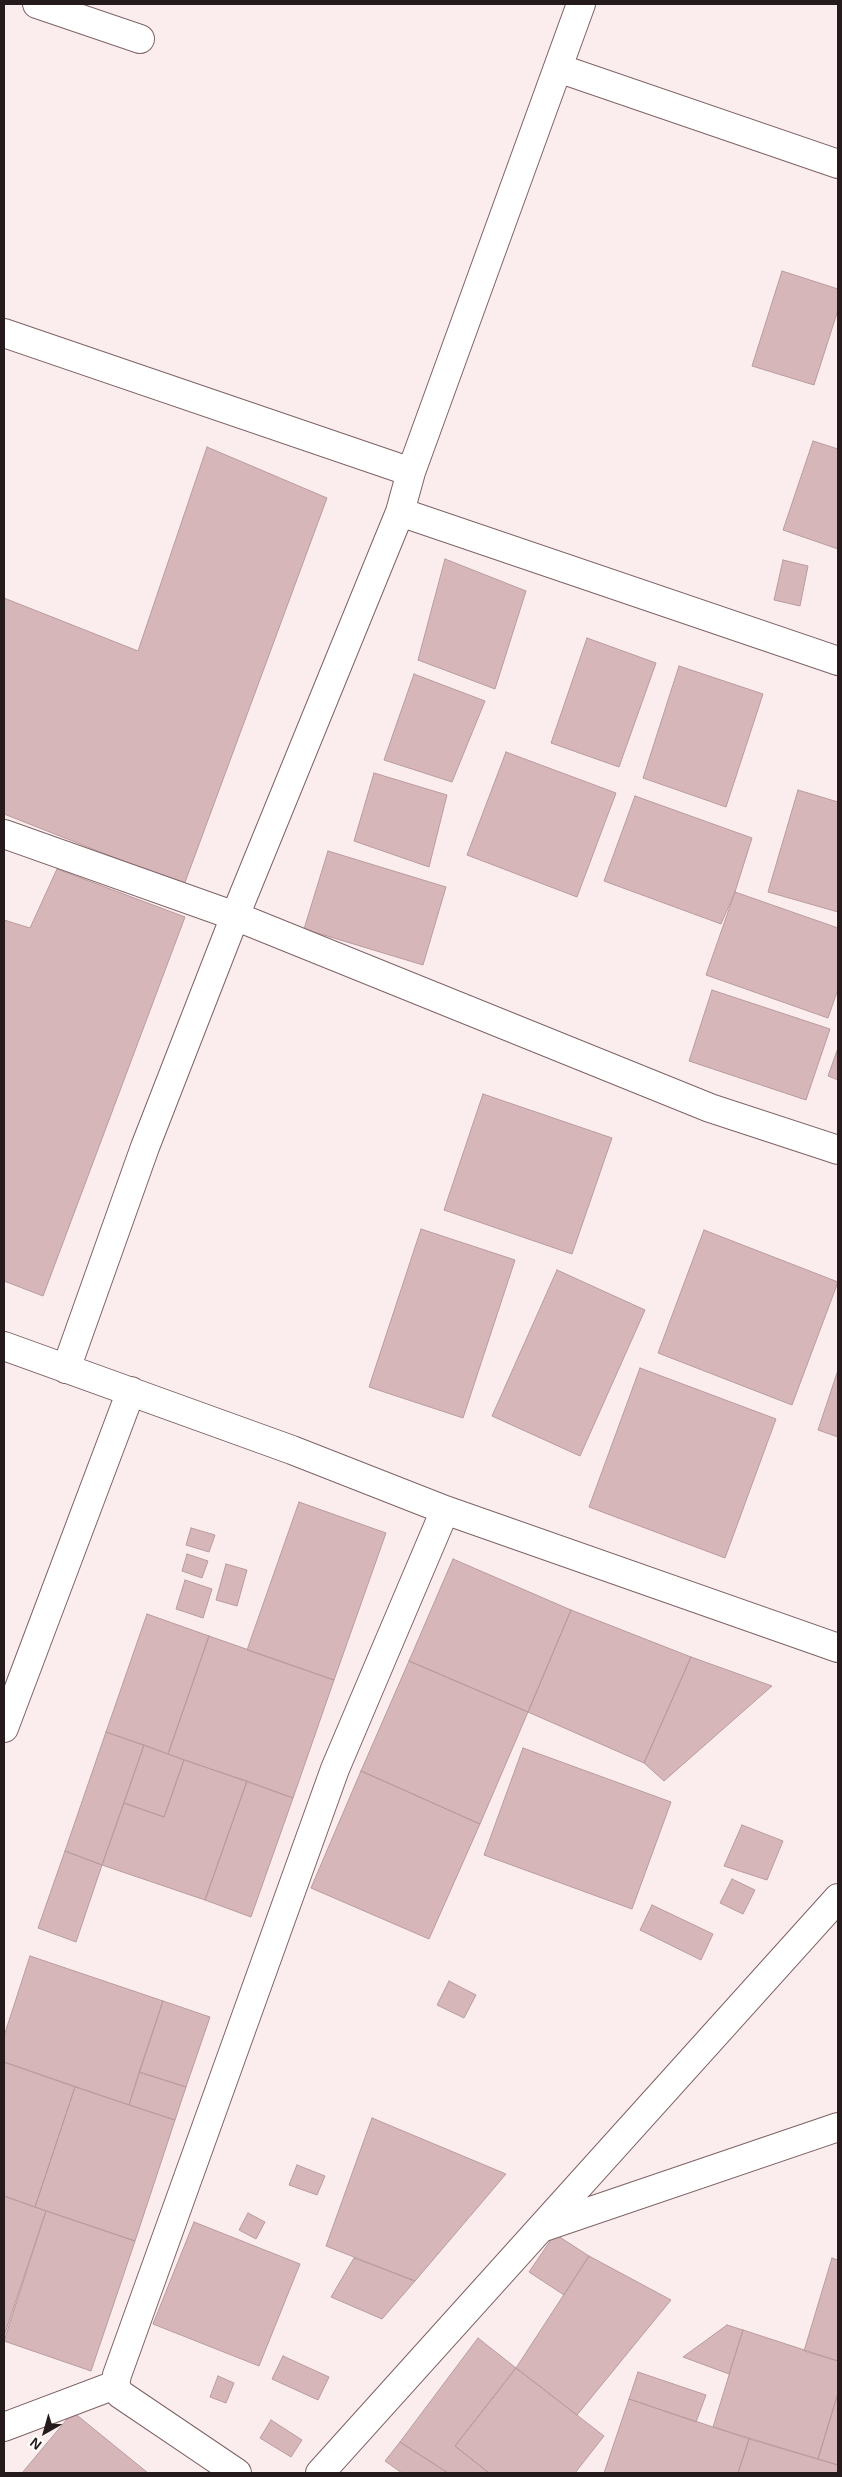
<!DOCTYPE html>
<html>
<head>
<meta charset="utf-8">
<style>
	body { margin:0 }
	#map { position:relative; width:842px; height:2477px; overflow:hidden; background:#fbedee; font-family:Helvetica,sans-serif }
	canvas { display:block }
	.frame { position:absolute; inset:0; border:5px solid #261b1c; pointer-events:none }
	.north { position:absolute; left:20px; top:2407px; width:50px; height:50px; -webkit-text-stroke:4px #fff; paint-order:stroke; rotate:218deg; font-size:14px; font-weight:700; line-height:20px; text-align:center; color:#261b1c }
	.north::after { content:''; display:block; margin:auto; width:18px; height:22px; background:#261b1c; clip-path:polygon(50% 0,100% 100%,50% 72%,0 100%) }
</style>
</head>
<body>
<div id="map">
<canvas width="842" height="2477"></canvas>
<div class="frame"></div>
<div class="north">N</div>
</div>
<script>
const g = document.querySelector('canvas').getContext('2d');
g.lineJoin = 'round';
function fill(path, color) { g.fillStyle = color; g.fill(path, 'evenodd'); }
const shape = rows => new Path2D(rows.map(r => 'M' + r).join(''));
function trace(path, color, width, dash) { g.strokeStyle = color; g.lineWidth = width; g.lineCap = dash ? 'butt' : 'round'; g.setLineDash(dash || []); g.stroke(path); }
const building = shape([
	[782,271,838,289,838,310,814,385,752,366,782,271],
	[813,441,838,449,838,549,783,530,813,441],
	[207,447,327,498,184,885,4,814,4,598,138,651,207,447],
	[445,559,526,591,495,689,418,660,445,559],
	[783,560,808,566,800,606,774,600,783,560],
	[587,638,656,663,619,767,551,743,587,638],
	[679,666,763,694,726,807,643,778,679,666],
	[414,674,485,701,452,782,384,760,414,674],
	[506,752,616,793,577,897,467,855,506,752],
	[374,773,447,795,429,867,354,841,374,773],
	[798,790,838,802,838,912,768,892,798,790],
	[635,796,752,838,735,892,721,924,604,881,635,796],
	[328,851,446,887,423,965,304,929,328,851],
	[57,869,185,917,43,1296,4,1281,4,920,30,928,57,869],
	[735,892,838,928,838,989,828,1018,706,975,735,892],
	[712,990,830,1029,806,1100,689,1061,712,990],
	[838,1048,838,1080,828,1076,838,1048],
	[483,1094,612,1138,572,1254,444,1210,483,1094],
	[421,1229,515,1260,463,1418,369,1387,421,1229],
	[704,1230,838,1282,792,1405,658,1353,704,1230],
	[557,1270,645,1310,580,1456,492,1416,557,1270],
	[640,1368,776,1419,725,1558,589,1507,640,1368],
	[838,1370,838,1437,818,1430,838,1370],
	[299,1502,386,1533,334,1680,247,1650,299,1502],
	[191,1528,215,1535,209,1552,186,1545,191,1528],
	[187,1554,208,1561,202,1578,182,1571,187,1554],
	[453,1559,571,1610,528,1712,409,1661,453,1559],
	[226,1564,247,1570,237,1606,216,1600,226,1564],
	[185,1580,212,1589,203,1618,176,1609,185,1580],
	[571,1610,691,1657,644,1763,528,1712,571,1610],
	[147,1614,209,1636,168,1754,106,1732,147,1614],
	[209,1636,334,1680,293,1798,168,1754,209,1636],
	[691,1657,772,1686,664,1781,644,1763,691,1657],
	[409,1661,528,1712,480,1824,361,1771,409,1661],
	[106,1732,144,1745,102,1865,65,1851,106,1732],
	[144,1745,184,1760,164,1817,124,1803,144,1745],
	[523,1748,671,1802,632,1909,484,1855,523,1748],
	[184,1760,247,1781,205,1900,102,1865,124,1803,164,1817,184,1760],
	[361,1771,480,1824,429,1939,311,1888,361,1771],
	[247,1781,293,1798,251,1917,205,1900,247,1781],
	[742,1825,783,1841,767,1880,724,1866,742,1825],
	[65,1851,102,1865,76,1942,38,1928,65,1851],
	[732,1879,755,1890,743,1914,720,1903,732,1879],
	[652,1905,713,1934,701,1960,640,1930,652,1905],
	[30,1956,163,2001,129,2105,4,2062,4,2036,30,1956],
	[449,1981,476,1995,464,2018,437,2005,449,1981],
	[163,2001,210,2017,186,2087,139,2072,163,2001],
	[4,2062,75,2087,35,2207,4,2196,4,2062],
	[139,2072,186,2087,175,2120,129,2105,139,2072],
	[75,2087,175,2120,135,2241,35,2207,75,2087],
	[372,2118,506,2174,415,2281,326,2246,372,2118],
	[297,2165,325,2176,317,2195,289,2185,297,2165],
	[4,2196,46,2211,4,2336,4,2196],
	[46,2211,135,2241,91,2371,4,2341,46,2211],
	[248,2213,265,2222,256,2239,239,2230,248,2213],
	[194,2222,300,2264,259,2366,153,2324,194,2222],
	[555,2234,589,2256,564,2295,529,2272,555,2234],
	[589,2256,671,2300,577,2415,516,2368,589,2256],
	[354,2258,415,2281,382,2319,331,2297,354,2258],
	[832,2258,838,2260,838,2361,804,2351,832,2258],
	[727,2325,743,2330,729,2374,683,2357,727,2325],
	[743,2330,838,2361,838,2393,818,2459,713,2427,743,2330],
	[478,2338,516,2368,455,2446,489,2473,448,2473,400,2442,478,2338],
	[283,2356,329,2377,318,2400,272,2379,283,2356],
	[516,2368,604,2436,575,2473,489,2473,455,2446,516,2368],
	[638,2372,706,2395,696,2422,629,2399,638,2372],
	[218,2376,234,2383,226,2403,210,2397,218,2376],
	[838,2393,838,2465,818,2459,838,2393],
	[629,2399,749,2439,738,2473,604,2473,629,2399],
	[73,2412,148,2473,22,2473,73,2412],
	[271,2420,302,2440,291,2457,260,2438,271,2420],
	[749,2439,838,2465,838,2473,738,2473,749,2439],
	[400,2442,448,2473,402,2473,385,2461,400,2442]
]);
fill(building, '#d6b6b8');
trace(building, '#ba9b9e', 1);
const minor = shape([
	[37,4,140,39],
	[581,4,411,472,400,512,235,916,710,1108,838,1150],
	[558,68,838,164],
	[4,333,411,472],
	[400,512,838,661],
	[4,834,235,916,145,1147,66,1369],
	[4,1346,292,1450,445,1510,838,1648],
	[4,1728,131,1391],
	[541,2228,838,2127],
	[4,2427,115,2385],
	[237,2473,120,2394,115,2385,117,2375,335,1769,445,1510],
	[320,2473,838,1898]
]);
trace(minor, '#7f6265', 30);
trace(minor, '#fff', 28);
</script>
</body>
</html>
